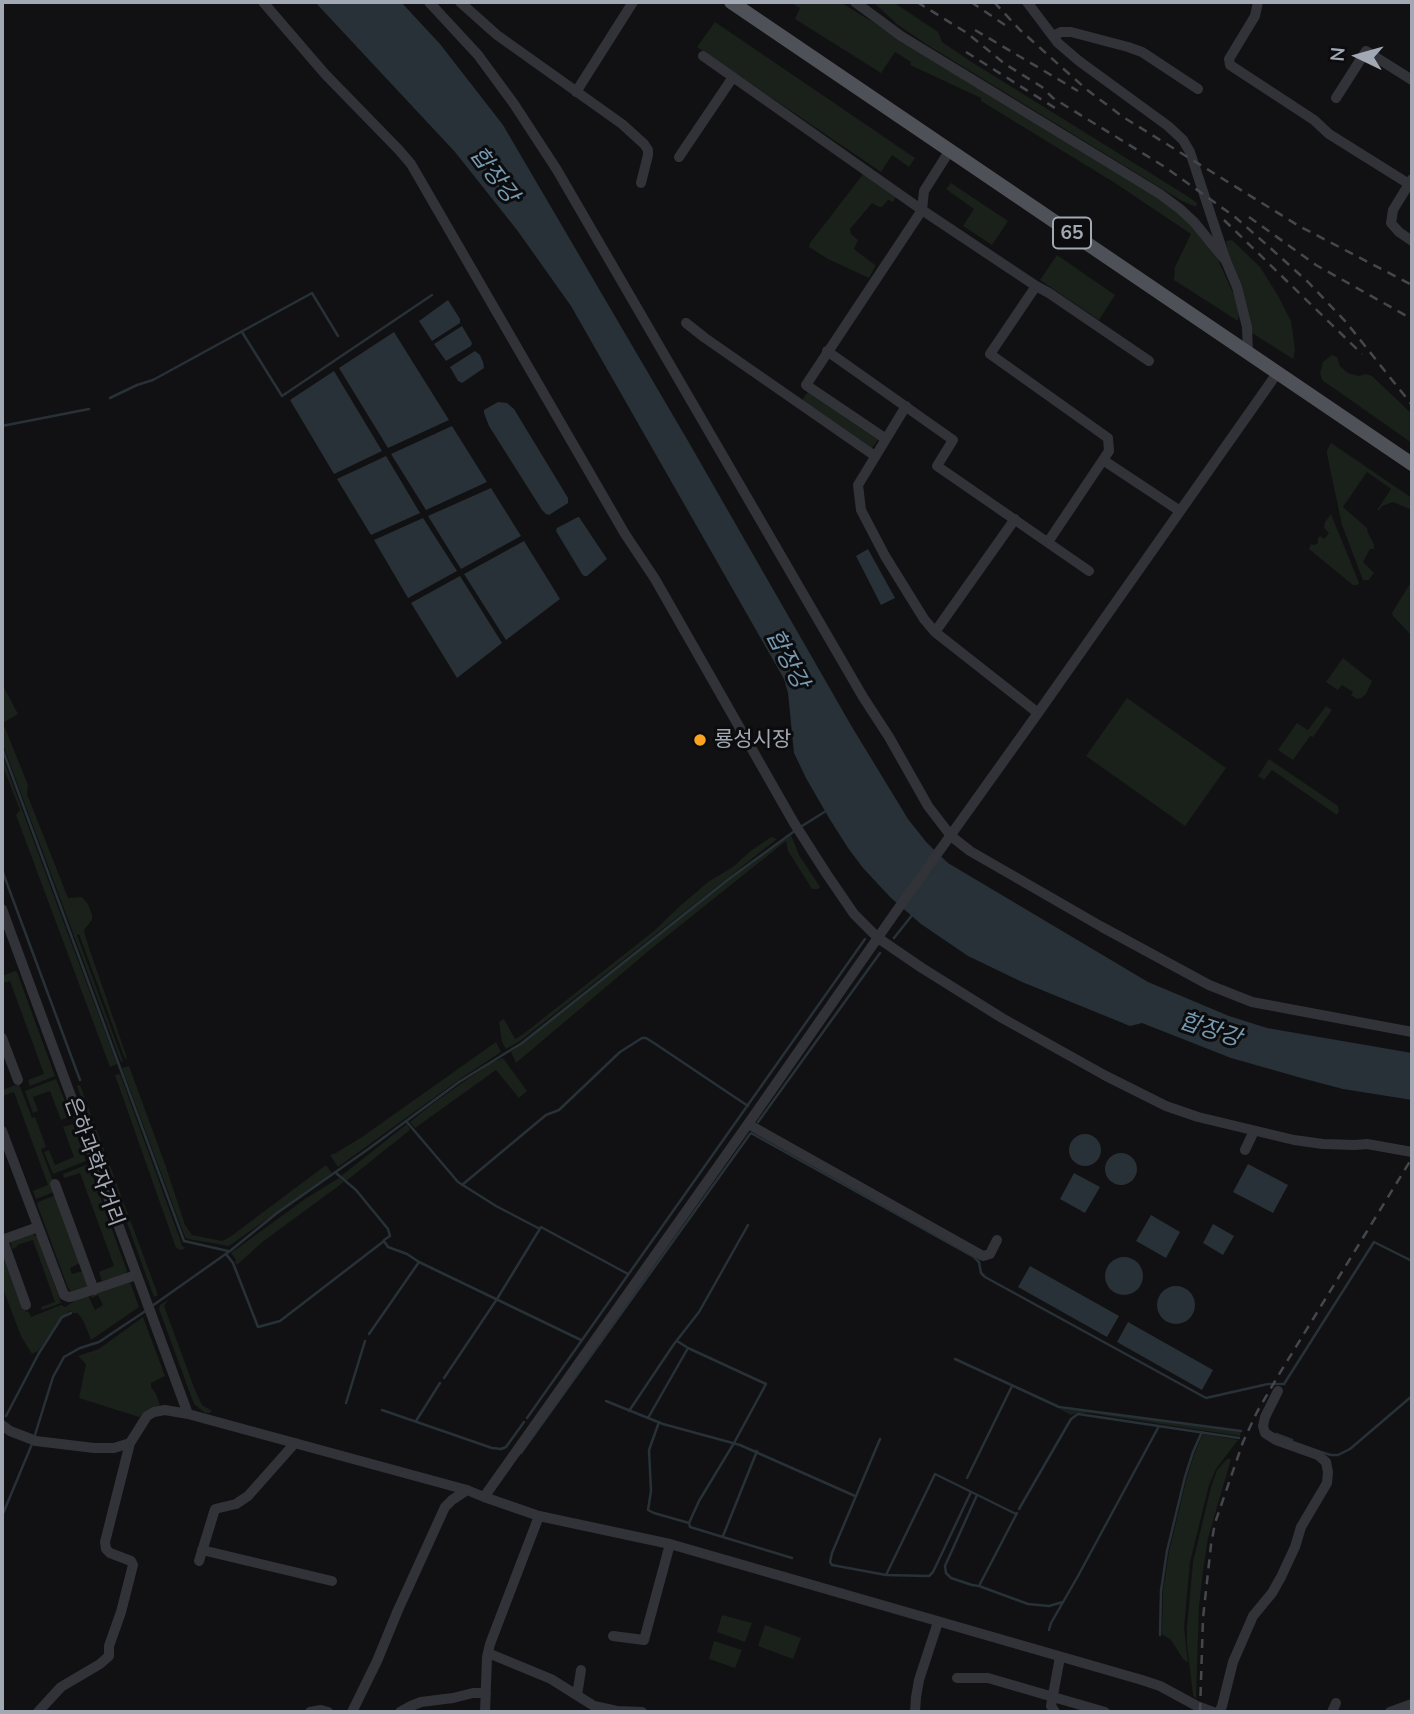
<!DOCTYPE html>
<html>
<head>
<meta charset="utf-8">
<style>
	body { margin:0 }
	#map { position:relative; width:1414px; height:1714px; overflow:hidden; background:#111113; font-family:Mulish,sans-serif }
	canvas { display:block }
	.frame { position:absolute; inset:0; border:4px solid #a2a9b4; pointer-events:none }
	.north { position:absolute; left:1323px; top:21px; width:70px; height:70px; -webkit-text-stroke:5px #0c0c0e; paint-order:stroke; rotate:275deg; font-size:19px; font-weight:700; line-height:28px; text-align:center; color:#a2a9b4 }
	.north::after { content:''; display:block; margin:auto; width:24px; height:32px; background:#a2a9b4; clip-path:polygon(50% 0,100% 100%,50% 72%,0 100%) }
</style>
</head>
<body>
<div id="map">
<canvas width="1414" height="1714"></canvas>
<div class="frame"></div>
<div class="north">N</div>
</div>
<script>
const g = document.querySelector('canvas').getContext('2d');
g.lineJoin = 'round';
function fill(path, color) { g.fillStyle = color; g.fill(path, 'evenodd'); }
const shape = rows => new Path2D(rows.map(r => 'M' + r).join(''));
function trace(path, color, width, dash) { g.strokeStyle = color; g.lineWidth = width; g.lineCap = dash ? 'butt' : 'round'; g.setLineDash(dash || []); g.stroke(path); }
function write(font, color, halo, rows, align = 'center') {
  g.font = font + ' Mulish,"Noto Sans KR",sans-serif'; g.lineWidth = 6; g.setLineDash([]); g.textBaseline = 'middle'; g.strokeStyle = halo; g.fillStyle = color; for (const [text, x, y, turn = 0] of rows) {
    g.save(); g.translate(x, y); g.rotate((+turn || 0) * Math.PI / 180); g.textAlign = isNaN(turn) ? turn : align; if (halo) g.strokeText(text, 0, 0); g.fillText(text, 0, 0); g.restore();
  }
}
fill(shape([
	[790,2,840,2,1157,196,1192,223,1215,253,1234,295,1239,312,1238,321,1174,280,1175,267,1191,234,1115,183,981,101,981,98,910,65,911,62,895,52,881,73,795,19,800,8],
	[873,2,893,2,938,32,942,42,970,61,1184,194,1197,203,1196,207,1182,201,926,44,898,25],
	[715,22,915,158,909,167,892,155,881,172,697,47],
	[864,173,897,195,893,202,888,200,882,207,879,207,872,203,850,229,851,234,858,240,854,249,875,265,875,267,869,278,828,259,809,247,810,243],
	[951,183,1008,221,992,245,963,226,974,209,946,189],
	[1232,240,1260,267,1277,294,1291,321,1295,350,1293,359,1252,333,1228,254,1226,241],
	[1057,255,1115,295,1099,320,1040,280],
	[1332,355,1337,357,1340,366,1348,373,1359,376,1366,374,1372,376,1412,414,1412,443,1322,380,1320,373,1323,362],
	[808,392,878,440,872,448,802,400],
	[1331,443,1412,498,1412,510,1393,502,1382,506,1379,510,1377,510,1391,489,1367,472,1343,507,1367,528,1368,533,1374,544,1374,549,1370,549,1363,562,1374,573,1369,580,1363,580,1342,525,1327,454,1327,450],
	[1331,514,1359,583,1357,585,1353,585,1309,549,1311,544,1314,545,1318,543,1318,538,1320,536,1324,539,1329,533,1324,528,1325,522],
	[1411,582,1412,583,1412,636,1393,616,1392,613],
	[1343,658,1372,681,1366,694,1361,698,1357,699,1351,695,1353,692,1342,685,1338,690,1326,682],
	[2,684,18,714,3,723,28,785,27,794,68,898,82,897,88,904,92,915,92,920,84,930,86,939,127,1058,125,1059,79,934,77,935,123,1061,121,1062,2,742],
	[1127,698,1226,768,1185,826,1086,756],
	[1326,706,1332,710,1313,737,1310,736,1293,760,1278,750,1297,723,1308,730],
	[2,755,65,926,117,1064,110,1067,16,815,20,810,2,764],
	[1269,759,1338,806,1339,811,1337,815,1272,770,1264,780,1258,776],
	[791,835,799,855,820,887,818,889,812,889,788,851,786,841,652,948,516,1063,511,1052,731,878],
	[771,837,777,839,520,1041,506,1049,502,1042,499,1022,504,1019,515,1039,522,1035,654,931,680,906,708,882,733,867,752,850],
	[15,971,17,972,55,1076,30,1086,28,1080,44,1074,10,981,2,983,2,976],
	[496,1042,501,1052,460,1079,338,1167,330,1155,336,1153,362,1137],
	[503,1058,527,1091,519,1098,496,1070,415,1128,410,1122,431,1105,462,1083,491,1063],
	[129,1066,166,1167,185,1225,192,1235,222,1241,230,1237,326,1165,332,1173,229,1246,188,1239,185,1237,122,1068],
	[120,1074,181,1242,182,1246,186,1248,181,1250,176,1248,115,1075],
	[56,1079,71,1116,61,1120,50,1091,33,1097,38,1111,33,1113,25,1091],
	[19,1084,32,1118,35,1117,46,1147,41,1149,54,1184,54,1192,36,1199,33,1191,48,1185,14,1092,2,1096,2,1090],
	[80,1085,158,1295,154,1297,77,1086],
	[73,1124,86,1161,53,1174,44,1152,49,1150,55,1165,74,1157,63,1127],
	[407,1124,410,1130,346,1181,341,1176],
	[86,1165,89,1166,127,1271,125,1274,102,1281,99,1272,114,1266,80,1173,64,1178,63,1174],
	[339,1178,344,1182,261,1243,237,1265,235,1262,236,1260,231,1253,305,1199],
	[56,1195,80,1263,70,1268,72,1274,83,1271,88,1282,87,1287,76,1291,71,1291,68,1288,37,1204,38,1202],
	[33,1234,37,1237,61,1303,42,1310,41,1307,55,1302,33,1240,17,1245,17,1247,12,1249,11,1244,11,1242],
	[2,1253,6,1256,26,1312,28,1311,31,1317,61,1305,65,1307,71,1303,88,1295,95,1310,103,1305,98,1295,92,1298,89,1294,130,1282,139,1307,91,1340,84,1322,78,1313,73,1313,70,1311,62,1316,38,1351,32,1354,21,1336,2,1286],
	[168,1300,164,1306,195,1390,202,1405,212,1411,209,1413,205,1413,194,1404,159,1309,160,1305],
	[143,1317,165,1376,151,1383,151,1387,156,1394,160,1405,145,1412,139,1417,79,1398,86,1364,78,1356,99,1349],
	[1059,1409,1090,1411,1241,1432,1240,1436,1089,1413,1078,1413,1071,1415],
	[1203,1434,1238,1440,1216,1469,1209,1485,1190,1562,1184,1628,1188,1663,1183,1659,1171,1640,1162,1634,1163,1590,1169,1552,1187,1477,1195,1452],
	[1227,1459,1231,1459,1208,1538,1203,1571,1199,1606,1196,1699,1193,1695,1187,1644,1187,1627,1193,1562,1211,1487,1217,1470],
	[722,1615,752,1623,745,1642,717,1632],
	[765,1625,801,1638,793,1659,758,1646],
	[714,1641,742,1650,735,1668,709,1659]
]), '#19211a');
fill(shape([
	[315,2,401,2,440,44,503,125,688,441,852,727,908,819,927,843,948,863,1148,982,1229,1016,1267,1028,1412,1053,1412,1100,1343,1089,1305,1079,1231,1058,1142,1023,1130,1026,1022,982,968,956,921,924,891,898,863,868,848,848,829,818,806,778,794,753,788,693,784,679,571,306,517,230,455,152],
	[448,300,460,319,460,323,432,341,419,321],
	[462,326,472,343,471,346,446,361,434,344],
	[394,332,449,420,388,448,339,368],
	[475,351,480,355,483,362,484,368,462,383,458,381,450,367],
	[334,371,382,451,334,474,290,400],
	[498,402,507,403,514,409,568,498,568,503,549,515,546,514,542,510,489,426,484,413,484,410],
	[452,426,487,482,426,510,391,454],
	[386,456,420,513,371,535,337,479],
	[491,488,521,536,461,569,428,516],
	[578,517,579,517,607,559,587,576,584,576,582,574,556,531,557,528],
	[423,518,457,571,408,598,374,540],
	[524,541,560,599,506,640,464,574],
	[868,549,895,598,881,605,856,556],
	[460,576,502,643,457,678,411,603],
	'1069 1150a16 16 0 1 1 32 0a16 16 0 1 1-32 0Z',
	'1105 1169a16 16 0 1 1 32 0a16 16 0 1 1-32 0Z',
	[1248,1164,1288,1185,1273,1213,1233,1192],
	[1074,1173,1100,1187,1085,1213,1060,1199],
	[1151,1215,1180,1232,1166,1258,1136,1241],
	[1213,1224,1234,1236,1223,1255,1203,1243],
	'1105 1276a19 19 0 1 1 38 0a19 19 0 1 1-38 0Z',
	[1030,1266,1119,1316,1107,1337,1018,1287],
	'1157 1305a19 19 0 1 1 38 0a19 19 0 1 1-38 0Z',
	[1128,1322,1213,1370,1202,1390,1117,1342]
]), '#273137');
trace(shape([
	[242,332,282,396,432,295],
	[110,398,137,385,153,380,312,293,338,336],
	[2,426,89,409],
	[2,748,184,1241,228,1251],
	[802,826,826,811],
	[2,870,80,1080],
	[894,938,913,914],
	[406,1121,458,1182,496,1206,540,1229],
	[758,1122,880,953],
	[751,1133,974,1257,979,1262,981,1273,985,1277,1206,1398,1268,1384,1284,1384,1374,1242,1412,1261],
	[336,1173,356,1190,388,1229,390,1236,384,1240],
	[462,1185,546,1115,559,1110,620,1052,642,1038,646,1038,654,1043,748,1106],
	[226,1254,233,1263,258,1327,280,1321,384,1241,388,1247,407,1254,419,1262,581,1340],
	[152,1306,230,1251,277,1213,367,1150,459,1082,522,1043,730,878,796,830],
	[369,1334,419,1262],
	[677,1341,688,1348,766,1384,734,1443,699,1501,689,1523,690,1527,792,1558],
	[955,1359,1059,1407,1241,1431],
	[444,1378,497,1299,541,1227,628,1274],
	[606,1401,663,1424,740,1445,855,1496],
	[346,1403,365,1341],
	[382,1410,492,1448,501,1449,506,1447,524,1422],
	[629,1411,674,1344,699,1312,748,1225],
	[6,1416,39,1353,62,1317,71,1313],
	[527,1418,865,939],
	[648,1418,688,1348],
	[416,1421,440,1383],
	[659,1422,649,1450,651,1491,648,1510,654,1513,689,1523],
	[1276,1434,1292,1440],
	[34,1438,53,1377,64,1357,80,1348,99,1342,147,1310],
	[880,1439,832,1553,830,1562,832,1565,886,1575,929,1576,933,1572,971,1492],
	[1321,1452,1331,1455,1338,1455,1350,1449,1412,1396],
	[521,1453,750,1134],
	[967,1478,1012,1386],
	[977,1495,945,1566,946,1573,951,1578,972,1585,979,1586,1028,1604,1049,1606,1063,1602],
	[1019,1509,1071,1419,1078,1414,1239,1438],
	[2,1516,32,1444],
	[723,1536,757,1451],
	[886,1575,935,1474,1016,1514],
	[980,1584,1017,1513],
	[1049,1630,1051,1623,1078,1576,1159,1426],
	[1160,1635,1161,1591,1167,1551,1185,1477,1193,1452,1202,1432]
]), '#273137', 2.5);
trace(shape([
	[263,2,325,74,399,150,411,164,625,534,655,579,794,823,826,873,854,914,878,938,922,968,1002,1018,1106,1076,1166,1106,1198,1117,1294,1140,1323,1144,1355,1145,1367,1144,1412,1152],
	[429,2,478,55,514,104,557,170,863,697,889,737,928,806,951,836,970,851,1102,927,1209,985,1252,1002,1412,1032],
	[460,2,497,35,622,124,644,144,648,150,648,155,641,183],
	[855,2,901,36,1160,194,1180,209,1194,222,1226,261],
	[1027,2,1058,43,1079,61,1168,126,1183,140,1190,152,1226,261,1237,287,1247,327,1248,352],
	[1258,2,1255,16,1229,59,1230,65,1314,120,1329,134,1409,184],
	[1053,36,1061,32,1071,32,1128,47,1142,52,1198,89],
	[703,56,922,210,1036,286,990,354,1108,438,1109,451,1048,542],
	[576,92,633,2],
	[1336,98,1366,51,1412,80],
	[679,157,733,77],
	[1412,179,1393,210,1391,223,1399,232,1412,241],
	[1036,286,1049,293,1149,361],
	[686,323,705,338,875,456],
	[827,351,953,440,937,466,1089,571],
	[906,406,858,485,861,510,885,556,924,619,935,632,1038,713],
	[886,439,806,385,922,210,924,191,950,150],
	[1103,460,1180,511],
	[935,632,1015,519],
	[2,909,188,1414],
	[2,1038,18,1080],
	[748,1124,983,1256,990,1254,997,1240],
	[2,1131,64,1295,69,1297,74,1296,136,1275],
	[1245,1150,1254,1131],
	[55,1184,94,1290],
	[2,1238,26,1305],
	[2,1240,38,1227],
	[2,1425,10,1431,36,1441,94,1448,114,1448,130,1443,147,1416,154,1412,165,1410,188,1414,467,1490,484,1497],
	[202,1550,332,1581],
	[199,1561,215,1509,236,1504,248,1496,295,1443],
	[613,1636,644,1640,670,1544],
	[488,1653,551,1679,594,1706,617,1711,642,1712],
	[957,1678,988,1678,1105,1712],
	[577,1695,581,1670],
	[38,1712,61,1687,100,1664,109,1656,109,1646,121,1612,133,1565,131,1561,110,1553,106,1549,105,1542,130,1443],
	[310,1712,321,1710,328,1712],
	[352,1712,377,1661,398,1610,445,1507,452,1500,467,1490],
	[400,1712,411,1706,421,1702,453,1698,473,1693,486,1693],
	[485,1712,487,1657,490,1644,539,1516],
	[915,1712,916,1697,919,1680,938,1622],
	[1055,1712,1051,1706,1060,1657],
	[1213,1712,1197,1706,1160,1686,1142,1680,670,1544,539,1516,484,1497,748,1124,895,913,1038,713,1278,372],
	[1219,1712,1222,1706,1233,1662,1253,1616,1272,1593,1281,1577,1295,1547,1301,1527,1327,1483,1328,1472,1326,1462,1318,1455,1276,1440,1265,1433,1263,1426,1265,1417,1278,1391],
	[1332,1712,1336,1703],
	[1390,1712,1412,1704]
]), '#323338', 10);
trace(shape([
	[731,2,1412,464]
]), '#4e5157', 14);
trace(shape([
	[917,2,967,33,1005,64,1042,87,1053,98,1165,167,1235,217,1267,245,1308,282,1346,322,1412,405],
	[971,2,1008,27],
	[994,2,1020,30,1086,89,1123,117,1299,226,1412,285],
	[975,30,1078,91],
	[966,52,1055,108],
	[1249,217,1316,265,1412,319],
	[1224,220,1362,354],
	[1200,1712,1203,1618,1211,1545,1215,1523,1243,1442,1257,1412,1278,1376,1412,1158]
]), '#45474d', 2.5, [9, 7]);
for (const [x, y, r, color] of [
	[700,740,7,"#fca420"]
]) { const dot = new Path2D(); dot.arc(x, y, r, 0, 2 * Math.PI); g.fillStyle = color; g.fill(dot); trace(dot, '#0c0c0e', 2.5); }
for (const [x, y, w] of [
	[1072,233,38]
]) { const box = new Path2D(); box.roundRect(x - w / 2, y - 15.5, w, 31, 5); g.fillStyle = '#0c0c0e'; g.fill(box); trace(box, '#a2a9b4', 2); }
write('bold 19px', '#a2a9b4', null, [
	["65",1072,233]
]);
write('21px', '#a2a9b4', '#0c0c0e', [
	["룡성시장",714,740]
], 'left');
write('21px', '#a2a9b4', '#0c0c0e', [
	["은하과학자거리",94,1162,70]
]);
write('italic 23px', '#769ab2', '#0c0c0e', [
	["합장강",494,175,53],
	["합장강",787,659,62],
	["합장강",1210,1030,18]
]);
</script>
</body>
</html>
